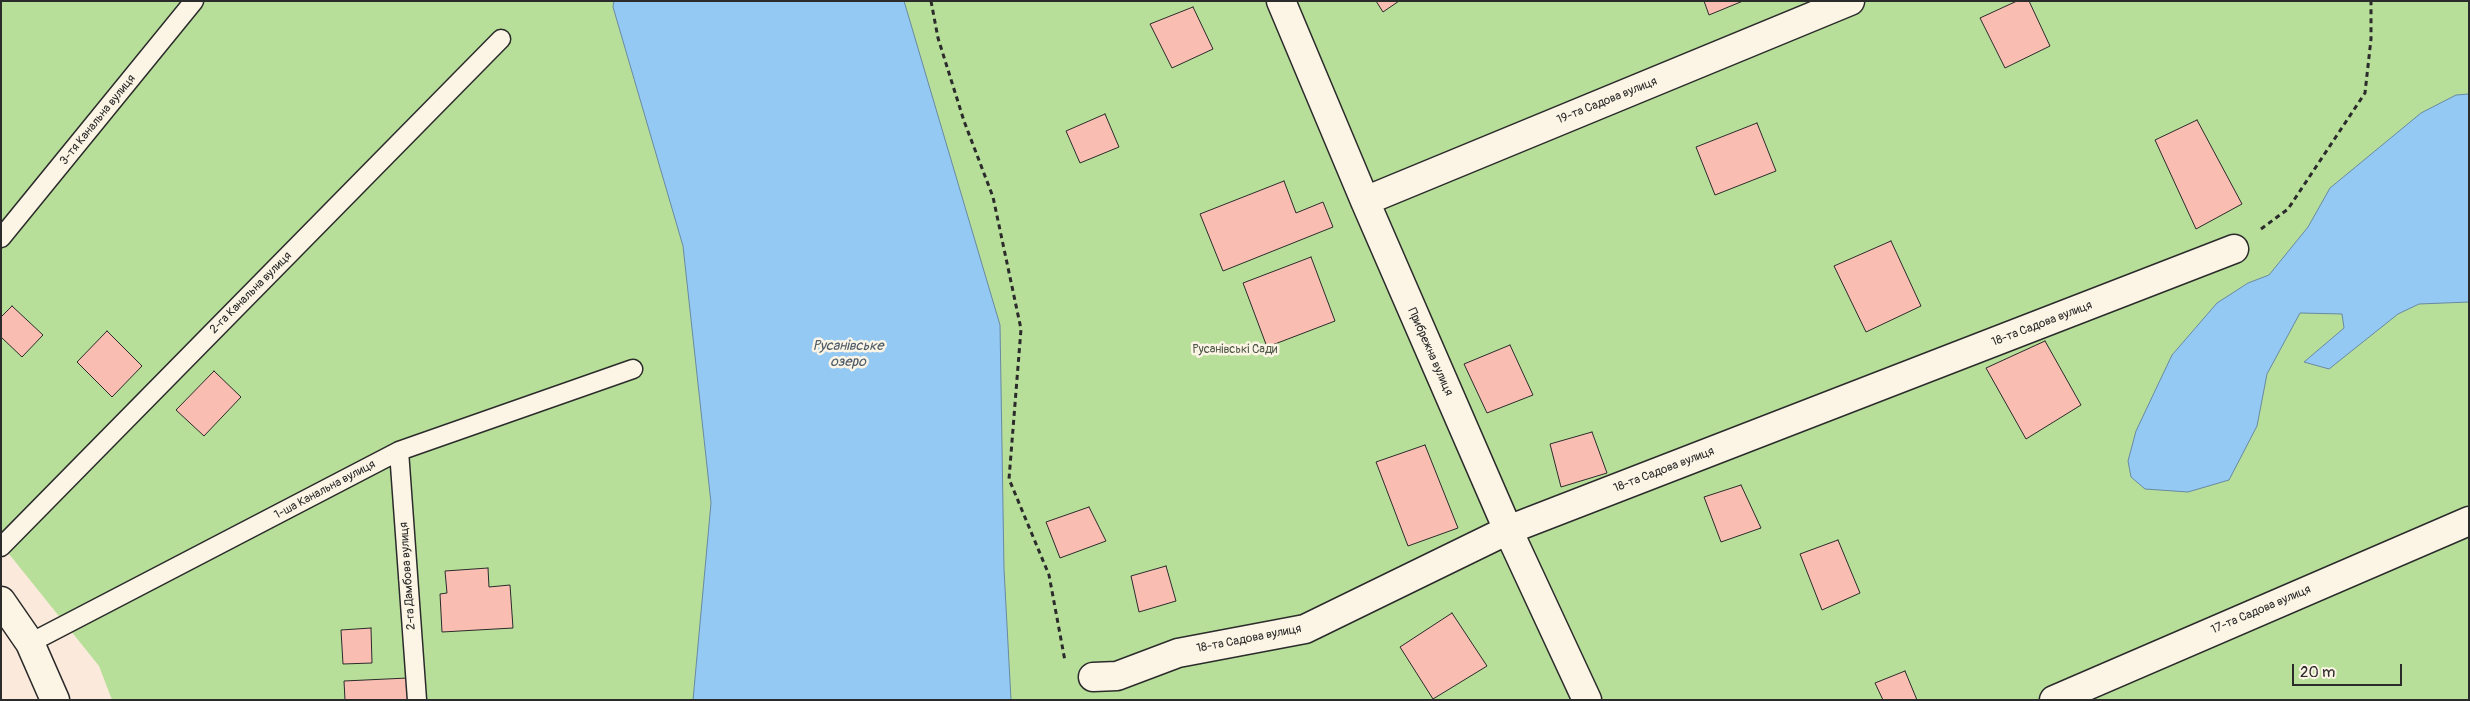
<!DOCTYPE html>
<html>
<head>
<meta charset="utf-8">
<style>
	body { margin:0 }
	#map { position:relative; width:2470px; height:701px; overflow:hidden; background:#fbeadb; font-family:Pangolin,sans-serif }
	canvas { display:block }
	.frame { position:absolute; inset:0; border:2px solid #2b2b2b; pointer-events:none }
	.scale { position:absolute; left:2292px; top:664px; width:110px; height:22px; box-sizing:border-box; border:2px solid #2b2b2b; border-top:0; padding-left:6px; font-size:15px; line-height:18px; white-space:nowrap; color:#2b2b2b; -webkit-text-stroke:4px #fcf5e5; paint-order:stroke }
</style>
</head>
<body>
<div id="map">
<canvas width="2470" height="701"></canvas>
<div class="frame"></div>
<div class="scale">20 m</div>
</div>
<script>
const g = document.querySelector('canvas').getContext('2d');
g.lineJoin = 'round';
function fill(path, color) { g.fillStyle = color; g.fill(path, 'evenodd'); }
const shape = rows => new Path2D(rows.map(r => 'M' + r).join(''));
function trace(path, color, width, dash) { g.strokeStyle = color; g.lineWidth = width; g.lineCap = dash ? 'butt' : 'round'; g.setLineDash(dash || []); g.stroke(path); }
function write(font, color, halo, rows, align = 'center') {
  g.font = font + ' Pangolin,sans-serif'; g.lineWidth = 5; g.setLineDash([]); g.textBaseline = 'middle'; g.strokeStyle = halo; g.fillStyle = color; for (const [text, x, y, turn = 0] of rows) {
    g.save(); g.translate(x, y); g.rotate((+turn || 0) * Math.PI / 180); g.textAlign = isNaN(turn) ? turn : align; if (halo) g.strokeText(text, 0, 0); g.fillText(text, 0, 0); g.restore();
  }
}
fill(shape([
	[1,1,2469,1,2469,700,112,700,99,666,1,544]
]), '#b8df9a');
const water = shape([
	[614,1,904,1,1000,325,1004,569,1011,700,693,700,711,503,683,246,613,7,614,1],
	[2469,94,2469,302,2419,304,2398,314,2329,369,2304,362,2344,328,2342,314,2300,313,2267,374,2257,426,2229,480,2188,492,2145,489,2131,477,2128,461,2136,431,2172,355,2217,303,2248,283,2269,275,2308,227,2330,188,2421,113,2456,95,2469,94]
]);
fill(water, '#93c9f2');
trace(water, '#698aa2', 1);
const building = shape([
	[1376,1,1399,1,1383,12,1376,1],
	[1704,1,1743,1,1709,15,1704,1],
	[2017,1,2029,1,2050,46,2005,68,1980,18,2017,1],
	[1193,7,1213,49,1172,68,1150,24,1193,7],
	[1105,114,1119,147,1080,163,1066,131,1105,114],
	[2197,120,2242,204,2196,229,2155,140,2197,120],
	[1757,123,1776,171,1715,195,1696,147,1757,123],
	[1284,181,1296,213,1323,202,1333,227,1223,271,1200,214,1284,181],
	[1891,241,1921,306,1866,332,1834,266,1891,241],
	[1311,257,1335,321,1267,347,1243,283,1311,257],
	[12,306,43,335,22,357,1,337,1,317,12,306],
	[107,331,142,366,112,397,77,362,107,331],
	[2045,341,2081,405,2026,439,1986,368,2045,341],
	[1510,345,1533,395,1487,413,1464,364,1510,345],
	[214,371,241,397,204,436,176,410,214,371],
	[1592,432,1607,473,1561,487,1550,444,1592,432],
	[1425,445,1458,528,1408,546,1376,462,1425,445],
	[1741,485,1761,528,1721,542,1704,497,1741,485],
	[1089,507,1106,541,1060,558,1046,522,1089,507],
	[1838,540,1860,593,1822,610,1800,554,1838,540],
	[1166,566,1176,601,1139,612,1131,576,1166,566],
	[488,568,489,587,510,585,513,628,442,632,440,594,447,593,445,571,488,568],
	[1452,613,1487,666,1433,699,1400,647,1452,613],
	[371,628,372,663,343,664,341,630,371,628],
	[1905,671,1917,700,1883,700,1875,683,1905,671],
	[408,678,410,700,345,700,344,681,408,678]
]);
fill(building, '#f9beb1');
trace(building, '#2b2b2b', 1);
const service = shape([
	[1,238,194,1],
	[399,451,417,700],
	[1,547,501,39],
	[30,643,399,451,633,369]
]);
const minor = shape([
	[1281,1,1365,201,1508,530,1587,700],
	[1365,201,1850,1],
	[1,601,30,643,55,700],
	[1093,677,1117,676,1178,653,1305,629,1508,530,2234,249],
	[2054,700,2469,521]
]);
trace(service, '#2b2b2b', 21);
trace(minor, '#2b2b2b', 31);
trace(shape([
	[931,1,938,38,964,121,993,197,1021,329,1009,479,1049,575,1065,661],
	[2261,229,2288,209,2365,93,2371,39,2371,1]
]), '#2b2b2b', 3, [5, 4]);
trace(service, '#fcf5e5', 18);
trace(minor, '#fcf5e5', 28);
write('12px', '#2b2b2b', '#fcf5e5', [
	["19-та Садова вулиця",1607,101,-22],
	["3-тя Канальна вулиця",98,120,-51],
	["2-га Канальна вулиця",251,293,-45],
	["18-та Садова вулиця",2042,324,-21],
	["Прибрежна вулиця",1430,352,66],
	["18-та Садова вулиця",1664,470,-21],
	["1-ша Канальна вулиця",325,490,-28],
	["2-га Дамбова вулиця",408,576,-94],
	["17-та Садова вулиця",2261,610,-23],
	["18-та Садова вулиця",1249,639,-11]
]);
write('12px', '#4e5847', '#fcf5e5', [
	["Русанівські Сади",1235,350]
]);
write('italic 14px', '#4a5a67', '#fcf5e5', [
	["Русанівське",848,346],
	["озеро",848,362]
]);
</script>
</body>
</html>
